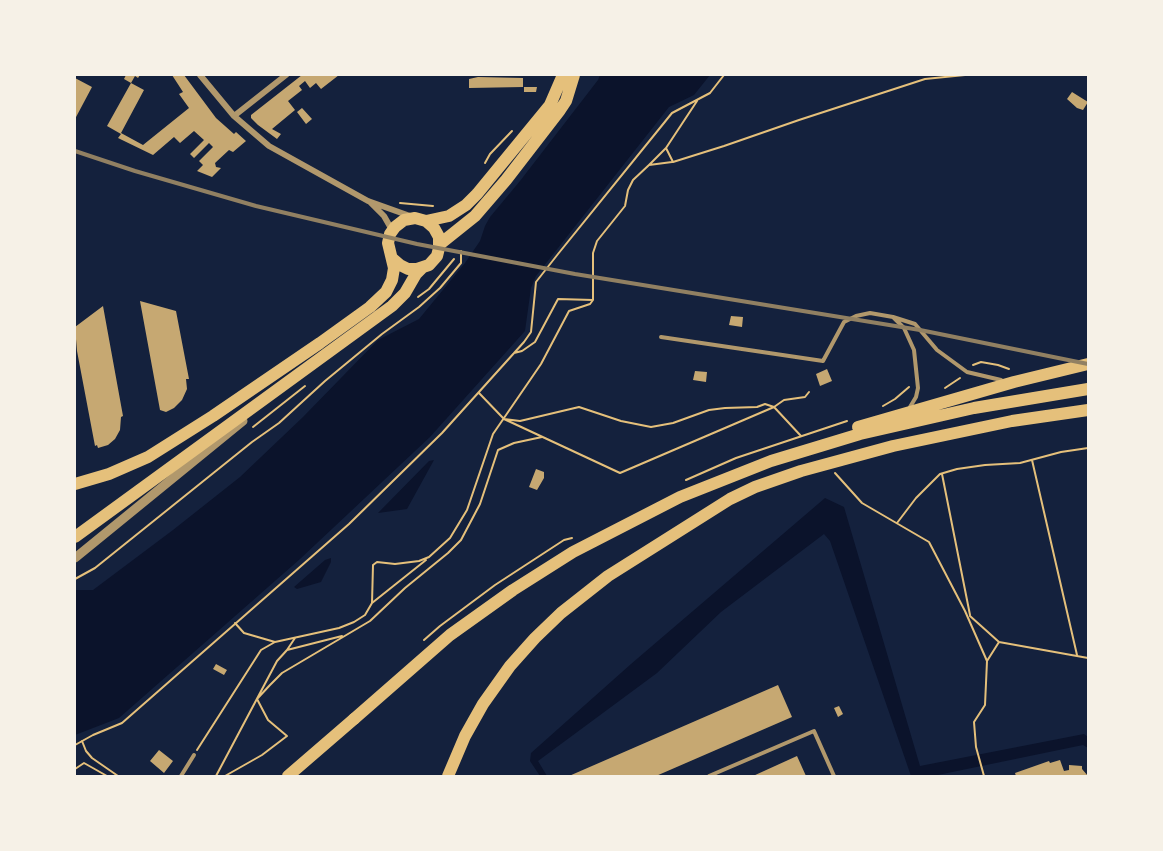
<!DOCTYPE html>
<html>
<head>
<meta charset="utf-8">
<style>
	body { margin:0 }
	#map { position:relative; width:1163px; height:851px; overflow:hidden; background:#14213d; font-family:Karla,sans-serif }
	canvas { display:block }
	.frame { position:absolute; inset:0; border:76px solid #f6f1e7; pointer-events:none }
</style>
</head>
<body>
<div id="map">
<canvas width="1163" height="851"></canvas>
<div class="frame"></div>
</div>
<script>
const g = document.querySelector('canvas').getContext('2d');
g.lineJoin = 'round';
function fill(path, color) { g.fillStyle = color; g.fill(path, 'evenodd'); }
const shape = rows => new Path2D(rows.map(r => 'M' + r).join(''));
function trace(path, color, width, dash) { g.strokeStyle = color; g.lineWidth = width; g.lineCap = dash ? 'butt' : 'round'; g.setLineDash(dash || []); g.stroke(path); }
fill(shape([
	[600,75,710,75,694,95,669,107,536,276,531,288,525,331,430,437,300,559,119,718,75,735,75,590,93,590,173,530,240,477,303,417,378,340,419,319,465,263,480,241,485,226,490,217,520,181,598,80],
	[434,460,407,509,378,513,429,461],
	[825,498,844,507,920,766,1084,734,1088,737,1088,748,1083,745,933,776,911,776,830,541,824,534,721,612,657,673,538,761,547,776,540,776,530,761,531,753,631,664],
	[331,558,331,562,321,582,297,589,294,587,325,560]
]), '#0b132b');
fill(shape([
	[126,75,140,75,138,78,135,76,131,83,124,79],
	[172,75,184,75,216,118,234,134,236,132,246,141,233,152,229,150,215,163,216,167,221,168,212,177,197,171,203,165,199,161,213,147,209,143,194,158,190,154,204,140,194,131,180,143,174,137,153,155,118,138,121,134,107,126,131,83,144,90,121,133,143,145,189,108,179,94,183,92],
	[302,75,339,75,321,89,316,83,310,88,305,81,299,86,302,90,288,101,295,110,272,129,281,134,277,139,258,125,251,118,251,115],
	[478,77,523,78,523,87,469,88,469,79],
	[75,78,92,87,75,119],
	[524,87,537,87,536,92,524,92],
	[1072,92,1088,102,1083,110,1077,108,1067,99],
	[302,108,312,119,306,124,297,112],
	[140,301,176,311,189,379,186,379,187,389,182,400,174,408,166,412,160,410],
	[103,306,123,416,121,417,120,430,115,439,108,445,98,448,97,445,95,446,77,351,75,327],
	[731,316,743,317,742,327,729,325],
	[827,369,832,381,820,386,816,374],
	[695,371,707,372,706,382,693,380],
	[536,469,544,472,544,478,537,490,529,487],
	[216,664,227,670,224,675,213,669],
	[778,685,792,717,656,776,569,776],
	[839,706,843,714,838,717,834,708],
	[159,750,173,761,164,773,150,761],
	[797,756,806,776,753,776],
	[1060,760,1064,771,1069,770,1069,765,1082,766,1082,769,1088,776,1016,776,1015,773,1049,761,1050,763]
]), '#c6a872');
trace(shape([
	[697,101,666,148,673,162,724,146,799,120,925,79,965,75],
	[485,163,490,154,512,131],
	[649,165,666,148],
	[400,203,433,206],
	[418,297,429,289,454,259],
	[593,300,593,253,597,241,625,206,628,190,633,180,649,165,672,162],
	[973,365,981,362,998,365,1009,369],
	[945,388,960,378],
	[479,393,504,419,520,421,579,407,621,421,651,427,673,423,709,410,725,408,757,407,765,404,774,407,784,400,805,397,809,392],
	[883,406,895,399,909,387],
	[504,419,620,473,774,407,801,436],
	[253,427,305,386],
	[1032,460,1077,655],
	[835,473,862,503,929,542,965,611,987,661,985,705,974,722,976,747,984,776],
	[942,474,970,615],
	[686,480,736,458,847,421],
	[897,523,916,498,940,474,957,469,985,465,1020,463,1061,452,1088,448],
	[75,579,95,568,252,442,279,423,325,381,382,334,419,307,440,288,461,263,461,251],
	[372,603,426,560],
	[970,616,999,642],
	[235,623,244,633,275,642],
	[424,640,440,626,495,585,564,540,572,538],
	[999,642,1088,658],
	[287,650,295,638],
	[987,661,999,642],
	[82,741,86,751,92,758,118,776],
	[75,745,93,735,122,723,349,524,442,433,524,342,531,332,536,282,558,254,672,113,710,93,724,75],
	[197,750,261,650,275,642,339,628,354,622,365,615,372,603,373,565,377,562,395,564,419,561,429,557,450,538,467,510,493,434,541,364,569,311,590,304,593,300,558,299,535,342,522,351,514,353],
	[75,769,84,763,107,776],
	[216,776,277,661,287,650,342,636],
	[225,776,262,755,287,736,268,720,257,699,270,685,282,673,370,621,405,588,448,553,461,540,480,504,498,450,514,443,542,437]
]), '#e5c07b', 2);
trace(shape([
	[661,337,823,361,844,322,856,316,870,313,893,317],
	[910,407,916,397,918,388,914,350,904,328,893,317,915,324,937,350,967,372,1001,380],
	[181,776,194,755],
	[709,776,814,731,834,776]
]), '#b1986c', 4);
trace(shape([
	[200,75,234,116,269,146,368,201,410,216],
	[234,116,286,75],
	[371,203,384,216,392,230]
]), '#b1986c', 6);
trace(shape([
	[75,558,243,421]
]), '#b1986c', 9);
trace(shape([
	[426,221,449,216,466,205,477,194,550,105,563,75],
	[440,244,475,216,506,180,560,110,566,101,574,75],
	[75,484,109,474,148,457,213,416,320,343,370,307,386,292,392,280,394,268,388,243,390,234,395,227,404,220,415,218,426,221,434,228,439,237,439,248,437,256,429,265,417,269,408,269,400,265,393,259],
	[75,537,392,306,405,293,416,274,422,268],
	[288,776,354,719]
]), '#e5c07b', 12);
trace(shape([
	[858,427,1014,382,1088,364],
	[354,719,450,635,513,590,573,552,680,497,771,461,860,434,974,408,1088,389],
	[448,776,465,736,483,704,510,666,535,638,561,613,608,576,730,499,755,487,801,471,893,446,1012,421,1088,410]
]), '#e5c07b', 12);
trace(shape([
	[75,151,135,171,256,206,417,244,575,274,920,330,1088,364]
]), '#918062', 4);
</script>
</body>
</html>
